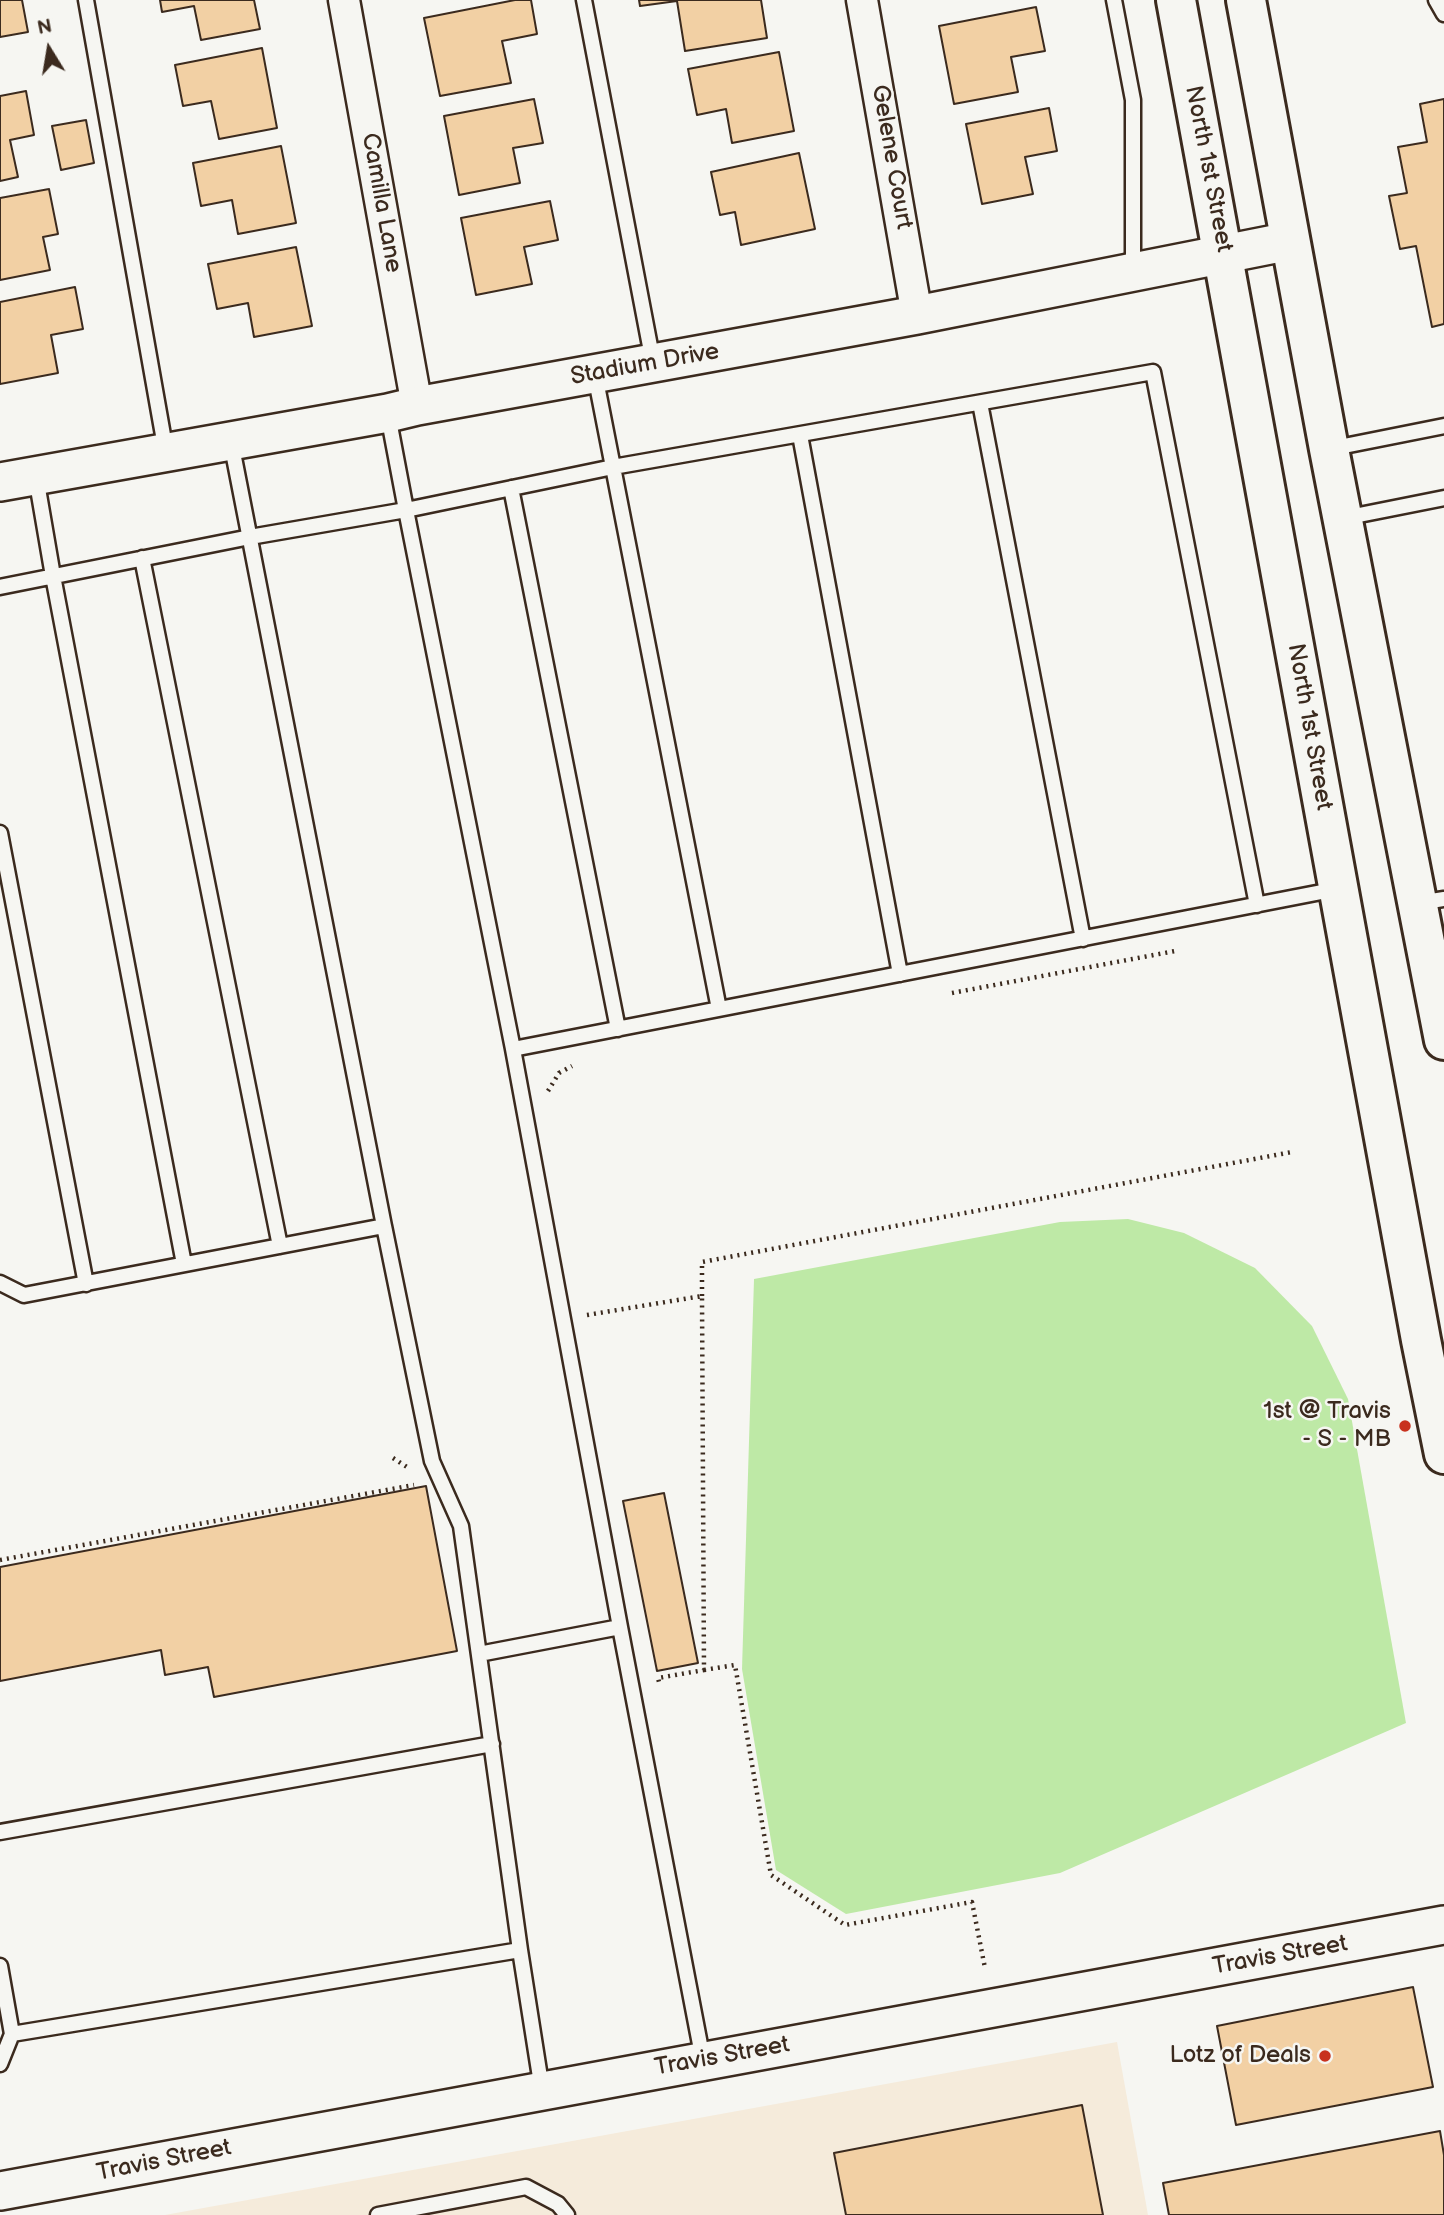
<!DOCTYPE html>
<html>
<head>
<meta charset="utf-8">
<style>
	body { margin:0 }
	#map { position:relative; width:1444px; height:2215px; overflow:hidden; background:#f6f6f2; font-family:"Balsamiq Sans",sans-serif }
	canvas { display:block }
	.north { position:absolute; left:14px; top:14px; width:70px; height:70px; -webkit-text-stroke:5px #f6f6f2; paint-order:stroke; rotate:349deg; font-size:19px; font-weight:700; line-height:28px; text-align:center; color:#3b2a1e }
	.north::after { content:''; display:block; margin:auto; width:24px; height:32px; background:#3b2a1e; clip-path:polygon(50% 0,100% 100%,50% 72%,0 100%) }
</style>
</head>
<body>
<div id="map">
<canvas width="1444" height="2215"></canvas>
<div class="north">N</div>
</div>
<script>
const g = document.querySelector('canvas').getContext('2d');
g.lineJoin = 'round';
function fill(path, color) { g.fillStyle = color; g.fill(path, 'evenodd'); }
const shape = rows => new Path2D(rows.map(r => 'M' + r).join(''));
function trace(path, color, width, dash) { g.strokeStyle = color; g.lineWidth = width; g.lineCap = dash ? 'butt' : 'round'; g.setLineDash(dash || []); g.stroke(path); }
function write(font, color, halo, rows, align = 'center') {
  g.font = font + ' "Balsamiq Sans",sans-serif'; g.lineWidth = 5; g.setLineDash([]); g.textBaseline = 'middle'; g.strokeStyle = halo; g.fillStyle = color; for (const [text, x, y, turn = 0] of rows) {
    g.save(); g.translate(x, y); g.rotate((+turn || 0) * Math.PI / 180); g.textAlign = isNaN(turn) ? turn : align; if (halo) g.strokeText(text, 0, 0); g.fillText(text, 0, 0); g.restore();
  }
}
fill(shape([
	[1117,2042,1148,2215,165,2215]
]), '#f5ebdb');
fill(shape([
	[1128,1219,1184,1233,1255,1268,1312,1326,1348,1399,1406,1723,1060,1873,846,1914,776,1870,742,1669,754,1279,1060,1222]
]), '#bee9a6');
const building = shape([
	[0,0,22,0,28,32,0,37,0,0],
	[160,0,254,0,260,29,201,40,194,6,162,12,160,0],
	[515,0,531,0,537,34,502,41,511,83,440,96,424,18,515,0],
	[639,0,761,0,767,38,685,51,677,1,640,6,639,0],
	[1036,7,1045,51,1011,57,1018,92,954,104,939,26,1036,7],
	[262,48,277,128,219,139,211,101,183,106,175,65,262,48],
	[779,52,794,131,732,143,726,109,697,115,688,69,779,52],
	[26,91,34,135,10,140,18,177,0,181,0,96,26,91],
	[534,99,543,143,513,148,520,183,459,195,444,116,534,99],
	[1444,99,1444,324,1432,327,1416,246,1400,249,1389,196,1407,193,1398,147,1427,142,1420,104,1444,99],
	[1049,108,1057,151,1025,157,1033,194,982,204,966,124,1049,108],
	[86,120,94,163,61,170,52,126,86,120],
	[281,146,296,223,238,234,232,200,201,206,193,163,281,146],
	[799,153,815,229,741,245,735,212,720,215,711,172,799,153],
	[49,189,58,234,43,237,50,270,0,280,0,198,49,189],
	[550,201,558,240,524,247,532,284,476,295,461,218,550,201],
	[296,247,312,326,254,337,248,303,217,309,208,264,296,247],
	[75,287,83,329,51,335,58,373,0,384,0,302,75,287],
	[426,1486,457,1651,214,1697,208,1667,165,1675,161,1650,0,1681,0,1567,426,1486],
	[664,1493,698,1663,657,1671,623,1501,664,1493],
	[1413,1987,1433,2087,1236,2125,1217,2026,1413,1987],
	[1082,2105,1103,2215,846,2215,834,2153,1082,2105],
	[1440,2131,1444,2155,1444,2215,1169,2215,1163,2183,1440,2131]
]);
fill(building, '#f2d0a4');
trace(building, '#3b2a1e', 2);
const service = shape([
	[86,0,166,452],
	[584,0,653,362],
	[1114,0,1133,100,1133,270],
	[1436,0,1444,14],
	[595,375,719,1009],
	[980,403,1083,939],
	[388,415,406,510,613,467,1153,372,1257,905],
	[800,435,900,974],
	[231,442,384,1226],
	[1329,449,1444,426],
	[36,477,53,576,184,1264],
	[511,488,618,1029],
	[1344,518,1444,498],
	[142,558,280,1246],
	[0,587,250,537,406,510,513,1049,1337,889],
	[0,833,86,1284],
	[1419,903,1444,899],
	[513,1049,620,1627,703,2060],
	[0,1283,24,1295,384,1226,432,1461,461,1526,520,1950,542,2090],
	[479,1654,620,1627],
	[0,1832,492,1744],
	[0,1966,12,2034,520,1950],
	[0,2064,12,2034],
	[378,2215,526,2187,558,2204,567,2215]
]);
const minor = shape([
	[344,0,417,406],
	[862,0,917,315]
]);
const tertiary = shape([
	[0,482,388,413,417,406,917,315,1290,241],
	[0,2191,1444,1925]
]);
const primary = shape([
	[1176,0,1421,1340,1444,1454],
	[1246,0,1329,449,1444,1040]
]);
trace(service, '#3b2a1e', 19);
trace(minor, '#3b2a1e', 35);
trace(tertiary, '#3b2a1e', 42);
trace(primary, '#3b2a1e', 44);
trace(shape([
	[952,993,1175,951],
	[548,1091,559,1073,572,1066],
	[702,1296,702,1262,1292,1152],
	[587,1315,702,1296,704,1670,658,1678,659,1682],
	[393,1458,407,1467],
	[0,1560,414,1485],
	[704,1670,735,1665,771,1875,845,1925,972,1902,985,1968]
]), '#3b2a1e', 4.5, [2, 5]);
trace(service, '#f6f6f2', 14);
trace(minor, '#f6f6f2', 30);
trace(tertiary, '#f6f6f2', 37);
trace(primary, '#f6f6f2', 38);
for (const [x, y, r, color] of [
	[1405,1426,7,"#c8321e"],
	[1325,2056,7,"#c8321e"]
]) { const dot = new Path2D(); dot.arc(x, y, r, 0, 2 * Math.PI); g.fillStyle = color; g.fill(dot); trace(dot, '#f6f6f2', 2.5); }
write('24px', '#3b2a1e', '#f6f6f2', [
	["Gelene Court",891,157,80],
	["North 1st Street",1208,169,79],
	["Camilla Lane",381,203,80],
	["Stadium Drive",645,365,-10],
	["North 1st Street",1309,727,80],
	["Travis Street",1280,1956,-10],
	["Travis Street",722,2057,-10],
	["Travis Street",164,2161,-11]
]);
write('24px', '#3b2a1e', '#f6f6f2', [
	["1st @ Travis",1391,1412],
	["- S - MB",1391,1440],
	["Lotz of Deals",1311,2056]
], 'right');
</script>
</body>
</html>
